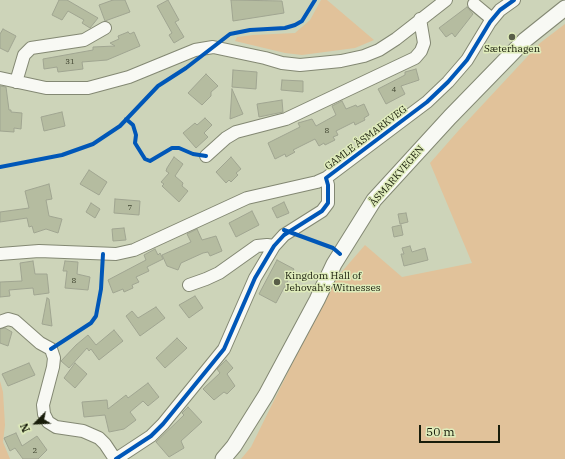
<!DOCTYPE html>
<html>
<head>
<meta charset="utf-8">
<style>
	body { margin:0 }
	#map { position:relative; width:565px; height:459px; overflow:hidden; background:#cdd4b9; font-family:"IBM Plex Serif",serif }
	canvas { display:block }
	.north { position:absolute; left:16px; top:403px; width:40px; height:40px; -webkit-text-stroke:3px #dfecbb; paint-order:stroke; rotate:246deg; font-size:11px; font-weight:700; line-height:16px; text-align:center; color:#191d0b }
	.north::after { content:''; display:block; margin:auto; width:14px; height:18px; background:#191d0b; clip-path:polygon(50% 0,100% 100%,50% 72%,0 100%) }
	.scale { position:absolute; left:419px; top:425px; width:81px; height:18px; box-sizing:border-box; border:2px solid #191d0b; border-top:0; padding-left:5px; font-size:12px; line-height:14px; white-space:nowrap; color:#191d0b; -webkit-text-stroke:3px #dfecbb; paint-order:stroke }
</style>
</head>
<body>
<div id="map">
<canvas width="565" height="459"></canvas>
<div class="north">N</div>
<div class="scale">50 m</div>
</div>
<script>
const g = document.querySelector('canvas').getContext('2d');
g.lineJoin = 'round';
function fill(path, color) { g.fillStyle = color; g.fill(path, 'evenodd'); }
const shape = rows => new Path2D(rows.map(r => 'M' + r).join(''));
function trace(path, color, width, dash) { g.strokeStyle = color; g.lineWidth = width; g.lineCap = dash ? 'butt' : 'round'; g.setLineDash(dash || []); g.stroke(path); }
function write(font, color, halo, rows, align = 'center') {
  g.font = font + ' "IBM Plex Serif",serif'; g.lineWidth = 3; g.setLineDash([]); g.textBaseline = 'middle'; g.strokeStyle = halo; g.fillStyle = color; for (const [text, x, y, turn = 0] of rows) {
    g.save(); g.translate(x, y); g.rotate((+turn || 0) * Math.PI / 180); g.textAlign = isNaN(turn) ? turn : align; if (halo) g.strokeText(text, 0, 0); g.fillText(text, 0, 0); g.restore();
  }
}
fill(shape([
	[321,0,327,0,374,40,355,48,302,55,285,53,235,41,237,37,253,35,295,33,310,20],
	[565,24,565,459,241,459,251,447,332,283,365,245,402,277,472,263,430,163,459,130,540,43],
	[0,381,3,392,5,425,3,442,10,459,0,459]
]), '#e1c29a');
const building = shape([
	[59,0,67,0,98,18,90,28,82,23,84,20,68,11,62,20,52,15,59,0],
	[113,0,125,0,130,12,105,21,99,5,113,0],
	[168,0,179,20,175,22,184,37,174,43,169,35,172,33,157,6,168,0],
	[231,0,282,1,284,13,233,21,231,0],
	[467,7,473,14,455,37,452,33,446,37,439,28,467,7],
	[3,29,16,36,8,52,0,48,0,34,3,29],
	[128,32,130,34,134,32,140,46,107,60,82,62,83,69,58,72,57,67,44,69,43,59,93,50,93,47,115,46,110,43,119,39,118,36,128,32],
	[416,69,419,80,401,86,405,94,386,104,378,89,405,75,405,72,416,69],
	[233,70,257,72,256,89,232,87,233,70],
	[206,74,218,86,211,92,211,96,202,105,188,93,206,74],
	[282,80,303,81,303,92,281,90,282,80],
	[0,86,6,87,9,110,11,110,11,112,22,113,21,129,14,128,14,132,0,131,0,86],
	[232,89,243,114,230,119,232,89],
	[282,100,283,112,259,117,257,104,282,100],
	[342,101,346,109,356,105,357,107,364,104,369,115,364,118,365,120,355,125,354,122,336,131,338,135,333,137,335,140,325,145,324,143,319,146,315,139,293,150,295,152,286,157,285,154,275,159,268,143,300,127,298,123,312,119,316,126,336,115,332,106,342,101],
	[62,112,65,126,44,131,41,117,62,112],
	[205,118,212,125,204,133,208,137,196,148,183,133,195,123,197,125,205,118],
	[174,157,183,164,175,176,183,183,182,186,188,191,179,202,162,186,164,184,161,182,169,173,166,171,167,168,174,157],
	[231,157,241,169,236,173,238,175,231,182,229,180,226,183,216,172,231,157],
	[89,170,107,182,99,195,80,184,89,170],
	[49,184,52,199,46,200,49,216,62,219,58,233,46,229,34,233,32,226,29,227,27,218,0,222,0,212,29,208,25,191,49,184],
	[115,199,140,201,139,215,114,213,115,199],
	[284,202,289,213,277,218,272,208,284,202],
	[91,203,100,209,95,218,86,212,91,203],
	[252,211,259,225,236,237,229,223,252,211],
	[406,213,408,222,400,224,398,214,406,213],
	[401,225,403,235,394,237,392,227,401,225],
	[124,228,126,240,113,241,112,229,124,228],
	[197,229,202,240,216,236,222,251,210,256,208,252,203,253,181,263,178,270,167,266,162,255,191,242,187,234,197,229],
	[410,246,412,252,425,248,428,260,404,266,401,254,404,254,402,248,410,246],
	[155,249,158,255,160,253,163,259,147,267,149,271,136,277,139,282,132,285,133,288,124,292,123,289,113,293,108,280,146,260,144,255,155,249],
	[277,260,294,269,276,303,259,294,277,260],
	[33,261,35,274,47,274,49,293,34,295,33,288,9,290,10,296,0,297,0,282,22,281,20,263,33,261],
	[65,261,78,262,77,274,90,277,88,290,65,288,67,271,63,271,65,261],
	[195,296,203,308,189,318,179,305,195,296],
	[47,298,49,299,52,326,42,324,47,298],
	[156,307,165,318,140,336,126,316,132,311,138,318,156,307],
	[5,328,12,332,8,346,0,343,0,329,5,328],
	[114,330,123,341,99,360,91,349,89,351,87,348,69,368,61,361,76,345,88,335,96,345,114,330],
	[177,338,187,348,165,368,156,358,177,338],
	[226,360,233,368,227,374,235,386,227,394,224,392,214,400,203,389,220,373,217,369,226,360],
	[29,363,35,375,8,386,2,374,29,363],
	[75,363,87,374,75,388,64,378,75,363],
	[148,383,159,397,148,406,143,401,130,412,136,420,124,429,109,432,105,415,84,417,82,402,107,400,108,409,126,395,128,398,148,383],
	[188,407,202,422,181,441,184,448,169,457,156,442,184,415,182,413,188,407],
	[16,433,22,446,37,436,47,450,38,459,23,459,15,448,10,451,4,438,16,433]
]);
fill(building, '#b5bca0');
trace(building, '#a0a591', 1);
const minor = shape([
	[474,4,492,19],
	[0,78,46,88,88,88,129,77,195,50,213,47,265,58,282,63,300,65,341,61,364,56,379,50,396,39,446,0],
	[16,82,24,55,31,48,84,40,105,28],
	[206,156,226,138,236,132,286,119,415,58,421,51,424,43,420,19],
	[0,254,39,251,116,254,134,250,247,198,317,182,326,178],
	[189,285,206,279,219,273,257,246,267,245,274,246],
	[0,322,8,319,15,321,40,343,51,349,54,358,53,367,43,405,44,414,48,422,56,427,83,431,99,438,105,444,115,459],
	[116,459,151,436,163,424,224,349,255,278,274,246,284,235,322,211,328,203,328,185,326,178,427,102,448,82,467,60,490,22,500,10,514,0]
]);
const major = shape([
	[223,459,234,446,266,395,317,300,334,264,374,200,450,117,525,40,565,8]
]);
trace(minor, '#838873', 14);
trace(major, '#838873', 17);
trace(minor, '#f8f9f4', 12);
trace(major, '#f8f9f4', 15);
trace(shape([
	[126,119,133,125,136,135,135,143,145,159,150,161,172,148,179,148,193,154,206,156],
	[0,167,62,155,93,144,120,126,158,86,186,68,230,34,250,30,285,28,295,25,302,21,315,0],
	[284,230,333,248,340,254],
	[51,349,91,323,96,316,101,289,103,254],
	[116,459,151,436,163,424,224,349,255,278,274,246,284,235,322,211,328,203,328,185,326,178,427,102,448,82,467,60,490,22,500,10,514,0]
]), '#0057b8', 4);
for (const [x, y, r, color] of [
	[512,37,4,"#585d48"],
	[277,282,4,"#585d48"]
]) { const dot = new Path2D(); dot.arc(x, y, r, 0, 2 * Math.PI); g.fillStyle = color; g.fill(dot); trace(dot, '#dfecbb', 1.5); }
write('8px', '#404530', null, [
	["31",70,62],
	["4",394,90],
	["8",327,131],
	["7",130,208],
	["8",74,281],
	["2",35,451]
]);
write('10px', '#191d0b', '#dfecbb', [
	["Sæterhagen",512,49],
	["Kingdom Hall of",285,276,"left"],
	["Jehovah's Witnesses",285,288,"left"]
]);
write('10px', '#191d0b', '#dfecbb', [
	["GAMLE ÅSMARKVEG",366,138,-37],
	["ÅSMARKVEGEN",397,176,-49]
]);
</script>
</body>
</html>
